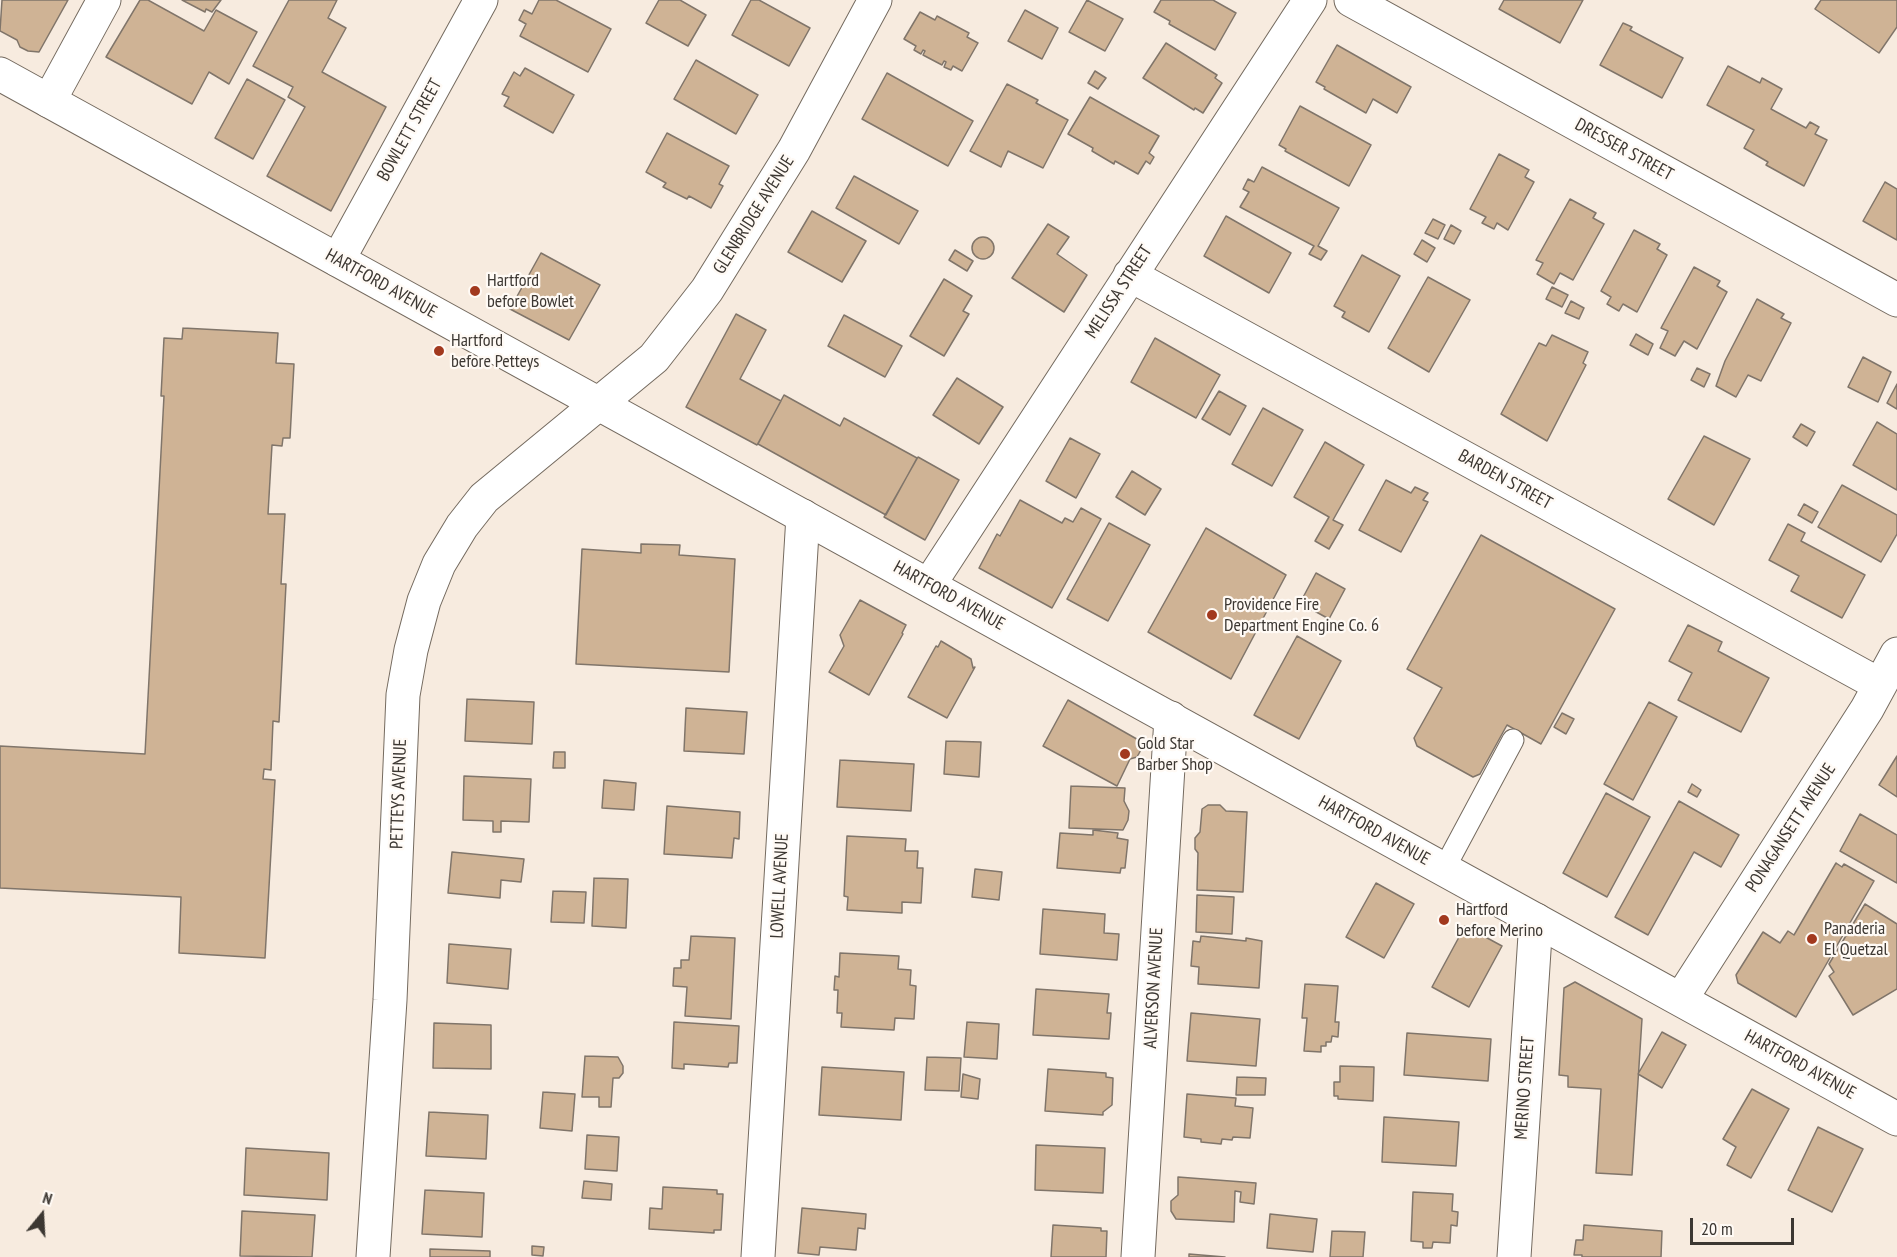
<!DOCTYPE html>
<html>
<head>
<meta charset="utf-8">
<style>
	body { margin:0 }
	#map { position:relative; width:1897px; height:1257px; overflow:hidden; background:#f7ebdf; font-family:"PT Sans Narrow",sans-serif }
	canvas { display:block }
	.north { position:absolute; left:12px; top:1185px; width:60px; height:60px; -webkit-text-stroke:4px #fffaf5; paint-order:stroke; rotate:18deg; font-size:16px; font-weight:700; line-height:24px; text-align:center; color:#3c3732 }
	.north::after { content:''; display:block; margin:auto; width:21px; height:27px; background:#3c3732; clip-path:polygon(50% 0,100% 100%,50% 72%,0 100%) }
	.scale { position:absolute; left:1690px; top:1218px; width:104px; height:27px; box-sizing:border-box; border:3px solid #3c3732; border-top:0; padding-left:8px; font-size:18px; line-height:21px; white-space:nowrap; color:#3c3732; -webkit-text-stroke:4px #fffaf5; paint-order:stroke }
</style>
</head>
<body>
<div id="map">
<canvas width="1897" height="1257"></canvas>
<div class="north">N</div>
<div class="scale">20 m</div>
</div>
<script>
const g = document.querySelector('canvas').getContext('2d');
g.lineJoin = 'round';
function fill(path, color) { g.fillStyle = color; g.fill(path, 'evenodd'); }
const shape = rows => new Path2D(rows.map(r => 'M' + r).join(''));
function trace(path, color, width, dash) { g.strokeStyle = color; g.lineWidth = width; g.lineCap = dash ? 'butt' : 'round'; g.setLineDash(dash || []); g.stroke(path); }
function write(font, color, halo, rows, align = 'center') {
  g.font = font + ' "PT Sans Narrow",sans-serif'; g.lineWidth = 4.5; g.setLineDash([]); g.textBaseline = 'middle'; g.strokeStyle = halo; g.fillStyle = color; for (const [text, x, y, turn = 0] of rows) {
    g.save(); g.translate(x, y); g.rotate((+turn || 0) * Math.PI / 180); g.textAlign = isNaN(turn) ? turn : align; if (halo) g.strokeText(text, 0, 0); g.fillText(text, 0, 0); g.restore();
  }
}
const building = shape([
	[2,0,68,0,39,52,28,51,20,47,17,40,0,31,2,0],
	[140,0,148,0,204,31,216,10,257,32,229,84,209,72,192,104,106,57,140,0],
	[182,0,221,0,212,12,206,9,205,12,182,0],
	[289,0,337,0,328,18,346,28,322,72,386,107,331,211,267,176,305,107,288,97,293,87,253,66,289,0],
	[539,0,556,0,611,29,588,72,520,36,526,24,519,20,524,10,532,14,539,0],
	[659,0,680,0,706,15,688,46,646,23,659,0],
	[751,0,759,0,810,28,789,66,732,35,751,0],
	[1087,0,1123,19,1105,51,1069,32,1087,0],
	[1161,0,1213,0,1236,13,1215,50,1169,24,1170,21,1154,12,1161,0],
	[1504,0,1583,0,1560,43,1499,9,1504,0],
	[1821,0,1897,0,1897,27,1879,53,1815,9,1821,0],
	[1025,10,1058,28,1042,59,1008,41,1025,10],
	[920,12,935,20,937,16,969,33,967,37,978,43,962,71,953,66,951,70,944,67,946,62,944,61,942,65,923,55,925,51,923,50,921,54,914,50,916,46,904,39,920,12],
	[1623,23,1632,27,1630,30,1683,58,1662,98,1600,65,1623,23],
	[1166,43,1217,75,1215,78,1222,83,1203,113,1195,108,1194,110,1143,78,1166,43],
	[1337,45,1411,87,1397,113,1373,99,1366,113,1324,89,1325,87,1316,82,1337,45],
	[696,60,758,95,736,134,674,99,696,60],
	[1728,66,1760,83,1762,78,1782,89,1771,109,1806,128,1810,122,1819,127,1815,134,1827,140,1804,186,1766,165,1768,162,1744,148,1754,130,1707,105,1728,66],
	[525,68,574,95,553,133,504,106,509,97,502,94,514,72,520,76,525,68],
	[1095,71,1106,78,1098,89,1088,83,1095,71],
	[887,73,973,121,948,166,862,119,887,73],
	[247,79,285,100,253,159,215,138,247,79],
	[1007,84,1038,100,1036,103,1068,120,1043,168,1008,151,1001,167,970,151,1007,84],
	[1090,97,1159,136,1149,153,1154,157,1150,164,1146,161,1138,174,1115,161,1114,164,1092,151,1093,148,1068,134,1090,97],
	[1300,106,1371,145,1349,186,1285,151,1286,149,1279,145,1300,106],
	[667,133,729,166,719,184,723,186,711,208,689,196,687,199,663,187,666,183,646,172,667,133],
	[1499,154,1529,170,1525,177,1534,182,1508,230,1497,223,1494,229,1482,223,1486,217,1470,209,1499,154],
	[1262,167,1339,208,1318,246,1327,251,1321,260,1309,254,1314,246,1240,207,1249,192,1243,189,1248,179,1254,182,1262,167],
	[854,176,918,211,899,244,836,208,854,176],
	[1885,182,1897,189,1897,240,1863,221,1885,182],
	[1570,199,1596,213,1593,218,1604,224,1573,280,1560,273,1554,284,1537,274,1543,263,1536,260,1570,199],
	[812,211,866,241,842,282,788,252,812,211],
	[1226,216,1291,253,1269,293,1204,256,1226,216],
	[1433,219,1445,225,1438,239,1425,233,1433,219],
	[1048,224,1069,237,1057,254,1087,275,1064,312,1012,278,1048,224],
	[1451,225,1461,231,1454,244,1444,239,1451,225],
	[1634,230,1660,244,1657,249,1667,255,1637,312,1623,304,1619,311,1607,304,1611,297,1601,291,1634,230],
	'972 248a11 11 0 1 1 22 0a11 11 0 1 1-22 0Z',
	[1422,240,1435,248,1427,262,1414,254,1422,240],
	[955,250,973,261,967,271,949,260,955,250],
	[541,253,600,285,569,340,510,309,541,253],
	[1362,255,1400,276,1369,332,1342,317,1345,312,1334,306,1362,255],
	[1694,267,1720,281,1717,286,1727,292,1697,349,1684,341,1675,356,1660,348,1668,331,1661,328,1694,267],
	[1428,277,1470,300,1429,372,1388,348,1428,277],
	[944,279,972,296,963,311,969,314,944,356,910,336,944,279],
	[1552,287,1568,295,1562,307,1546,299,1552,287],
	[1757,299,1784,314,1781,318,1791,323,1761,381,1748,375,1736,397,1716,386,1725,361,1757,299],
	[1571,301,1584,308,1579,319,1565,313,1571,301],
	[736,314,766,330,740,379,781,401,757,445,686,407,736,314],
	[844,315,902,346,885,377,828,346,844,315],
	[183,328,278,333,276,363,294,364,290,438,283,438,282,446,272,445,268,514,285,514,281,584,286,584,279,722,273,721,271,770,264,769,263,779,275,780,265,958,179,953,181,897,0,888,0,746,145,754,164,396,161,396,164,338,182,339,183,328],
	[1636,334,1653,344,1648,355,1630,345,1636,334],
	[1552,335,1588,352,1583,363,1586,365,1547,441,1501,414,1539,343,1546,346,1552,335],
	[1155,338,1220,375,1196,418,1131,382,1155,338],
	[1863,357,1891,372,1878,402,1848,387,1863,357],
	[1697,368,1710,374,1704,387,1691,380,1697,368],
	[957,378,1003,407,979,444,933,415,957,378],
	[1897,384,1897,409,1887,403,1897,384],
	[1219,391,1246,406,1230,435,1202,419,1219,391],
	[784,395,840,426,844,418,917,458,886,515,758,444,784,395],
	[1263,408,1303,430,1272,486,1232,464,1263,408],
	[1877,422,1897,434,1897,490,1853,465,1877,422],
	[1801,424,1815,432,1807,446,1793,437,1801,424],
	[1704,436,1750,459,1714,525,1668,499,1704,436],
	[1070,438,1100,454,1076,498,1046,481,1070,438],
	[1325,442,1364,465,1333,520,1343,525,1329,549,1315,541,1329,517,1294,497,1325,442],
	[918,457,959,480,925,540,884,517,918,457],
	[1132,471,1161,489,1145,515,1116,497,1132,471],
	[1386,480,1411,493,1415,487,1428,493,1423,500,1428,502,1401,552,1359,530,1386,480],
	[1842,485,1897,515,1897,534,1881,562,1818,527,1842,485],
	[1020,500,1062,523,1065,518,1073,522,1081,508,1101,519,1052,608,979,568,997,534,1000,536,1020,500],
	[1804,504,1818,512,1812,523,1798,515,1804,504],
	[1109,523,1150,545,1108,621,1067,599,1109,523],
	[1788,524,1805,533,1801,541,1865,575,1842,618,1791,591,1799,576,1769,560,1788,524],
	[1206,528,1286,575,1231,679,1148,632,1206,528],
	[1481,535,1615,609,1541,744,1507,725,1480,774,1473,777,1417,746,1414,738,1442,688,1407,669,1481,535],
	[641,544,680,545,679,555,735,559,729,672,576,664,582,549,641,553,641,544],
	[1316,573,1345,589,1329,619,1300,603,1316,573],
	[860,600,906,625,902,633,903,634,869,695,829,672,844,646,840,635,860,600],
	[1688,625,1722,642,1718,651,1769,678,1741,732,1678,700,1692,673,1669,661,1688,625],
	[1297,636,1341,661,1299,739,1254,715,1297,636],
	[941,641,971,659,973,668,975,667,947,718,908,697,936,646,938,647,941,641],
	[467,699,534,702,532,744,465,741,467,699],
	[1068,700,1142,742,1141,745,1142,748,1137,757,1130,759,1117,786,1043,746,1068,700],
	[1649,702,1677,717,1633,800,1604,784,1649,702],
	[686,708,747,712,744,754,684,751,686,708],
	[1562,713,1574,719,1566,734,1554,727,1562,713],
	[946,741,981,742,979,777,944,774,946,741],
	[554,752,565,752,565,768,553,768,554,752],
	[1897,756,1897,797,1879,785,1897,756],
	[840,760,914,764,911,811,837,807,840,760],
	[464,776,531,779,529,822,501,821,501,832,493,832,493,821,463,820,464,776],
	[604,780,636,783,634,810,602,808,604,780],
	[1692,784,1701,790,1697,797,1688,792,1692,784],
	[1071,786,1125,788,1124,801,1129,811,1128,820,1123,830,1069,828,1071,786],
	[1606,793,1650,817,1607,897,1563,873,1606,793],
	[1679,801,1739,835,1721,867,1694,852,1648,935,1615,917,1679,801],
	[1208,805,1220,805,1226,811,1247,812,1243,892,1197,890,1198,853,1195,849,1195,838,1200,832,1202,809,1208,805],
	[667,806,740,812,739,839,734,838,732,858,664,854,667,806],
	[1860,814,1897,835,1897,883,1840,851,1860,814],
	[1093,830,1118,833,1117,838,1128,840,1125,868,1121,868,1120,873,1057,868,1060,833,1093,835,1093,830],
	[847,836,906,839,905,851,918,851,917,868,923,868,921,903,902,902,902,913,847,910,848,897,844,896,847,836],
	[452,852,524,859,521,882,501,880,500,898,448,893,452,852],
	[1836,863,1842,867,1844,864,1874,881,1796,1017,1738,983,1736,975,1763,932,1780,943,1788,931,1794,935,1836,863],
	[975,869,1002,872,999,900,972,897,975,869],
	[594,878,628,879,626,928,592,926,594,878],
	[1376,883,1414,904,1384,958,1346,937,1376,883],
	[553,891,586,892,584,923,551,922,553,891],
	[1197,895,1234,897,1232,934,1196,932,1197,895],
	[1865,904,1897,924,1897,989,1853,1015,1829,976,1834,972,1829,964,1865,904],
	[1043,909,1105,914,1104,933,1119,934,1117,960,1040,954,1043,909],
	[1465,926,1502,946,1469,1007,1432,987,1465,926],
	[691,936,735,938,731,1019,685,1016,687,987,673,986,674,968,681,968,681,960,689,960,691,936],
	[1201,936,1246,941,1246,938,1262,941,1259,988,1198,984,1199,967,1191,966,1193,941,1200,942,1201,936],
	[449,944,511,949,508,989,447,983,449,944],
	[840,953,899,956,898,969,911,970,910,985,916,986,914,1019,895,1018,894,1030,841,1027,842,1013,837,1013,838,990,834,990,835,976,839,977,840,953],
	[1575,982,1642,1019,1632,1175,1596,1173,1601,1089,1568,1087,1568,1076,1559,1075,1564,988,1575,982],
	[1305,984,1338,986,1335,1022,1339,1022,1338,1037,1332,1036,1331,1042,1326,1042,1326,1046,1321,1046,1321,1052,1304,1051,1307,1018,1302,1018,1305,984],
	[1036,989,1109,994,1107,1013,1111,1013,1109,1039,1033,1035,1036,989],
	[1191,1013,1260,1019,1256,1066,1187,1061,1191,1013],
	[674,1022,739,1026,737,1063,729,1063,728,1067,684,1064,684,1069,672,1068,674,1022],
	[967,1022,999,1024,997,1059,964,1057,967,1022],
	[434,1023,491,1025,491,1069,433,1068,434,1023],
	[1662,1032,1686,1045,1662,1088,1638,1074,1662,1032],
	[1407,1033,1491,1039,1488,1081,1404,1075,1407,1033],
	[585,1056,618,1057,623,1066,623,1073,619,1078,613,1078,611,1107,599,1107,599,1097,582,1097,585,1056],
	[927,1057,961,1058,959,1091,925,1090,927,1057],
	[1340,1066,1374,1067,1373,1101,1338,1099,1338,1096,1334,1096,1334,1082,1340,1082,1340,1066],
	[822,1067,904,1072,901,1120,819,1115,822,1067],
	[1048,1069,1106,1073,1106,1077,1113,1078,1112,1105,1103,1112,1103,1115,1045,1111,1048,1069],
	[963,1074,980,1079,978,1099,961,1097,963,1074],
	[1237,1077,1266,1078,1265,1095,1236,1095,1237,1077],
	[1752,1089,1789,1109,1751,1178,1727,1165,1736,1147,1723,1139,1752,1089],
	[543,1092,575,1094,572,1131,540,1128,543,1092],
	[1187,1094,1236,1098,1235,1106,1253,1108,1250,1138,1233,1137,1232,1140,1222,1139,1221,1144,1201,1142,1201,1139,1184,1137,1187,1094],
	[429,1112,488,1115,486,1159,426,1156,429,1112],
	[1384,1117,1459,1122,1456,1166,1382,1162,1384,1117],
	[1818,1127,1863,1149,1832,1212,1788,1190,1818,1127],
	[587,1135,619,1137,617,1171,585,1169,587,1135],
	[1036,1145,1105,1148,1103,1193,1035,1190,1036,1145],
	[246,1148,329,1153,327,1200,244,1195,246,1148],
	[1178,1177,1256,1183,1254,1204,1240,1202,1241,1192,1235,1191,1234,1222,1176,1219,1171,1211,1171,1201,1178,1195,1178,1177],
	[584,1181,612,1184,611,1200,582,1198,584,1181],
	[663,1187,717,1190,717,1194,723,1194,721,1230,714,1230,714,1233,649,1229,650,1208,662,1209,663,1187],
	[425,1190,484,1193,482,1237,422,1234,425,1190],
	[1413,1192,1453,1194,1452,1211,1458,1212,1457,1226,1451,1225,1450,1243,1433,1242,1432,1248,1423,1248,1423,1242,1411,1241,1413,1192],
	[802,1208,866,1214,865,1229,858,1228,856,1250,820,1247,819,1255,798,1253,802,1208],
	[242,1211,315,1215,312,1257,240,1256,242,1211],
	[1270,1214,1317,1219,1313,1252,1267,1248,1270,1214],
	[1053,1225,1101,1228,1101,1231,1107,1231,1106,1257,1051,1257,1053,1225],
	[1584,1225,1662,1231,1661,1257,1582,1257,1582,1255,1574,1255,1576,1240,1583,1240,1584,1225],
	[1332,1231,1365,1232,1363,1257,1330,1257,1332,1231],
	[532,1246,544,1247,543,1256,532,1255,532,1246],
	[430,1249,490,1251,490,1257,430,1257,430,1249],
	[1189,1254,1225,1257,1189,1257,1189,1254]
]);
fill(building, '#cfb395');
trace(building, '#80756a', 1.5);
const lane = shape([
	[1444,869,1513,740]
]);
const street = shape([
	[1351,0,1897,300],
	[49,101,104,0],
	[338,260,481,0],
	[1130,275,1880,685],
	[929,585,1310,0],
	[1681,999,1867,709,1897,654],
	[758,1257,803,516],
	[1138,1257,1171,718],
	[1514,1257,1536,920]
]);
const secondary = shape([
	[0,74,1897,1119],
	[373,1257,390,1000,403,695,411,650,424,601,439,564,462,526,484,498,654,358,707,290,794,150,875,0]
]);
trace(lane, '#746a5f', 23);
trace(street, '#746a5f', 35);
trace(secondary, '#746a5f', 35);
trace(lane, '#fff', 21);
trace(street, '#fff', 33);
trace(secondary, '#fff', 33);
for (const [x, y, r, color] of [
	[475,291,6,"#a2391e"],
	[439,351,6,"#a2391e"],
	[1212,615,6,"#a2391e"],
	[1125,754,6,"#a2391e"],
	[1444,920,6,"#a2391e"],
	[1812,939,6,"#a2391e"]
]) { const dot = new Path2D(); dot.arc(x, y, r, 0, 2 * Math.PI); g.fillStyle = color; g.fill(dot); trace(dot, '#fffaf5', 2); }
write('18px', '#3c3732', '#fffaf5', [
	["BOWLETT STREET",410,130,-61],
	["DRESSER STREET",1624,150,29],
	["GLENBRIDGE AVENUE",754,215,-58],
	["HARTFORD AVENUE",381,284,29],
	["MELISSA STREET",1119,292,-57],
	["BARDEN STREET",1505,480,29],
	["HARTFORD AVENUE",949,596,29],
	["PETTEYS AVENUE",399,794,-88],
	["PONAGANSETT AVENUE",1791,828,-57],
	["HARTFORD AVENUE",1374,831,29],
	["LOWELL AVENUE",780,886,-87],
	["ALVERSON AVENUE",1154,988,-87],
	["HARTFORD AVENUE",1800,1065,29],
	["MERINO STREET",1525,1088,-86]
]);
write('18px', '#3c3732', '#fffaf5', [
	["Hartford",487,281],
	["before Bowlet",487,302],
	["Hartford",451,341],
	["before Petteys",451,362],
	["Providence Fire",1224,605],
	["Department Engine Co. 6",1224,626],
	["Gold Star",1137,744],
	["Barber Shop",1137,765],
	["Hartford",1456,910],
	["before Merino",1456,931],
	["Panaderia",1824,929],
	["El Quetzal",1824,950]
], 'left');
</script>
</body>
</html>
